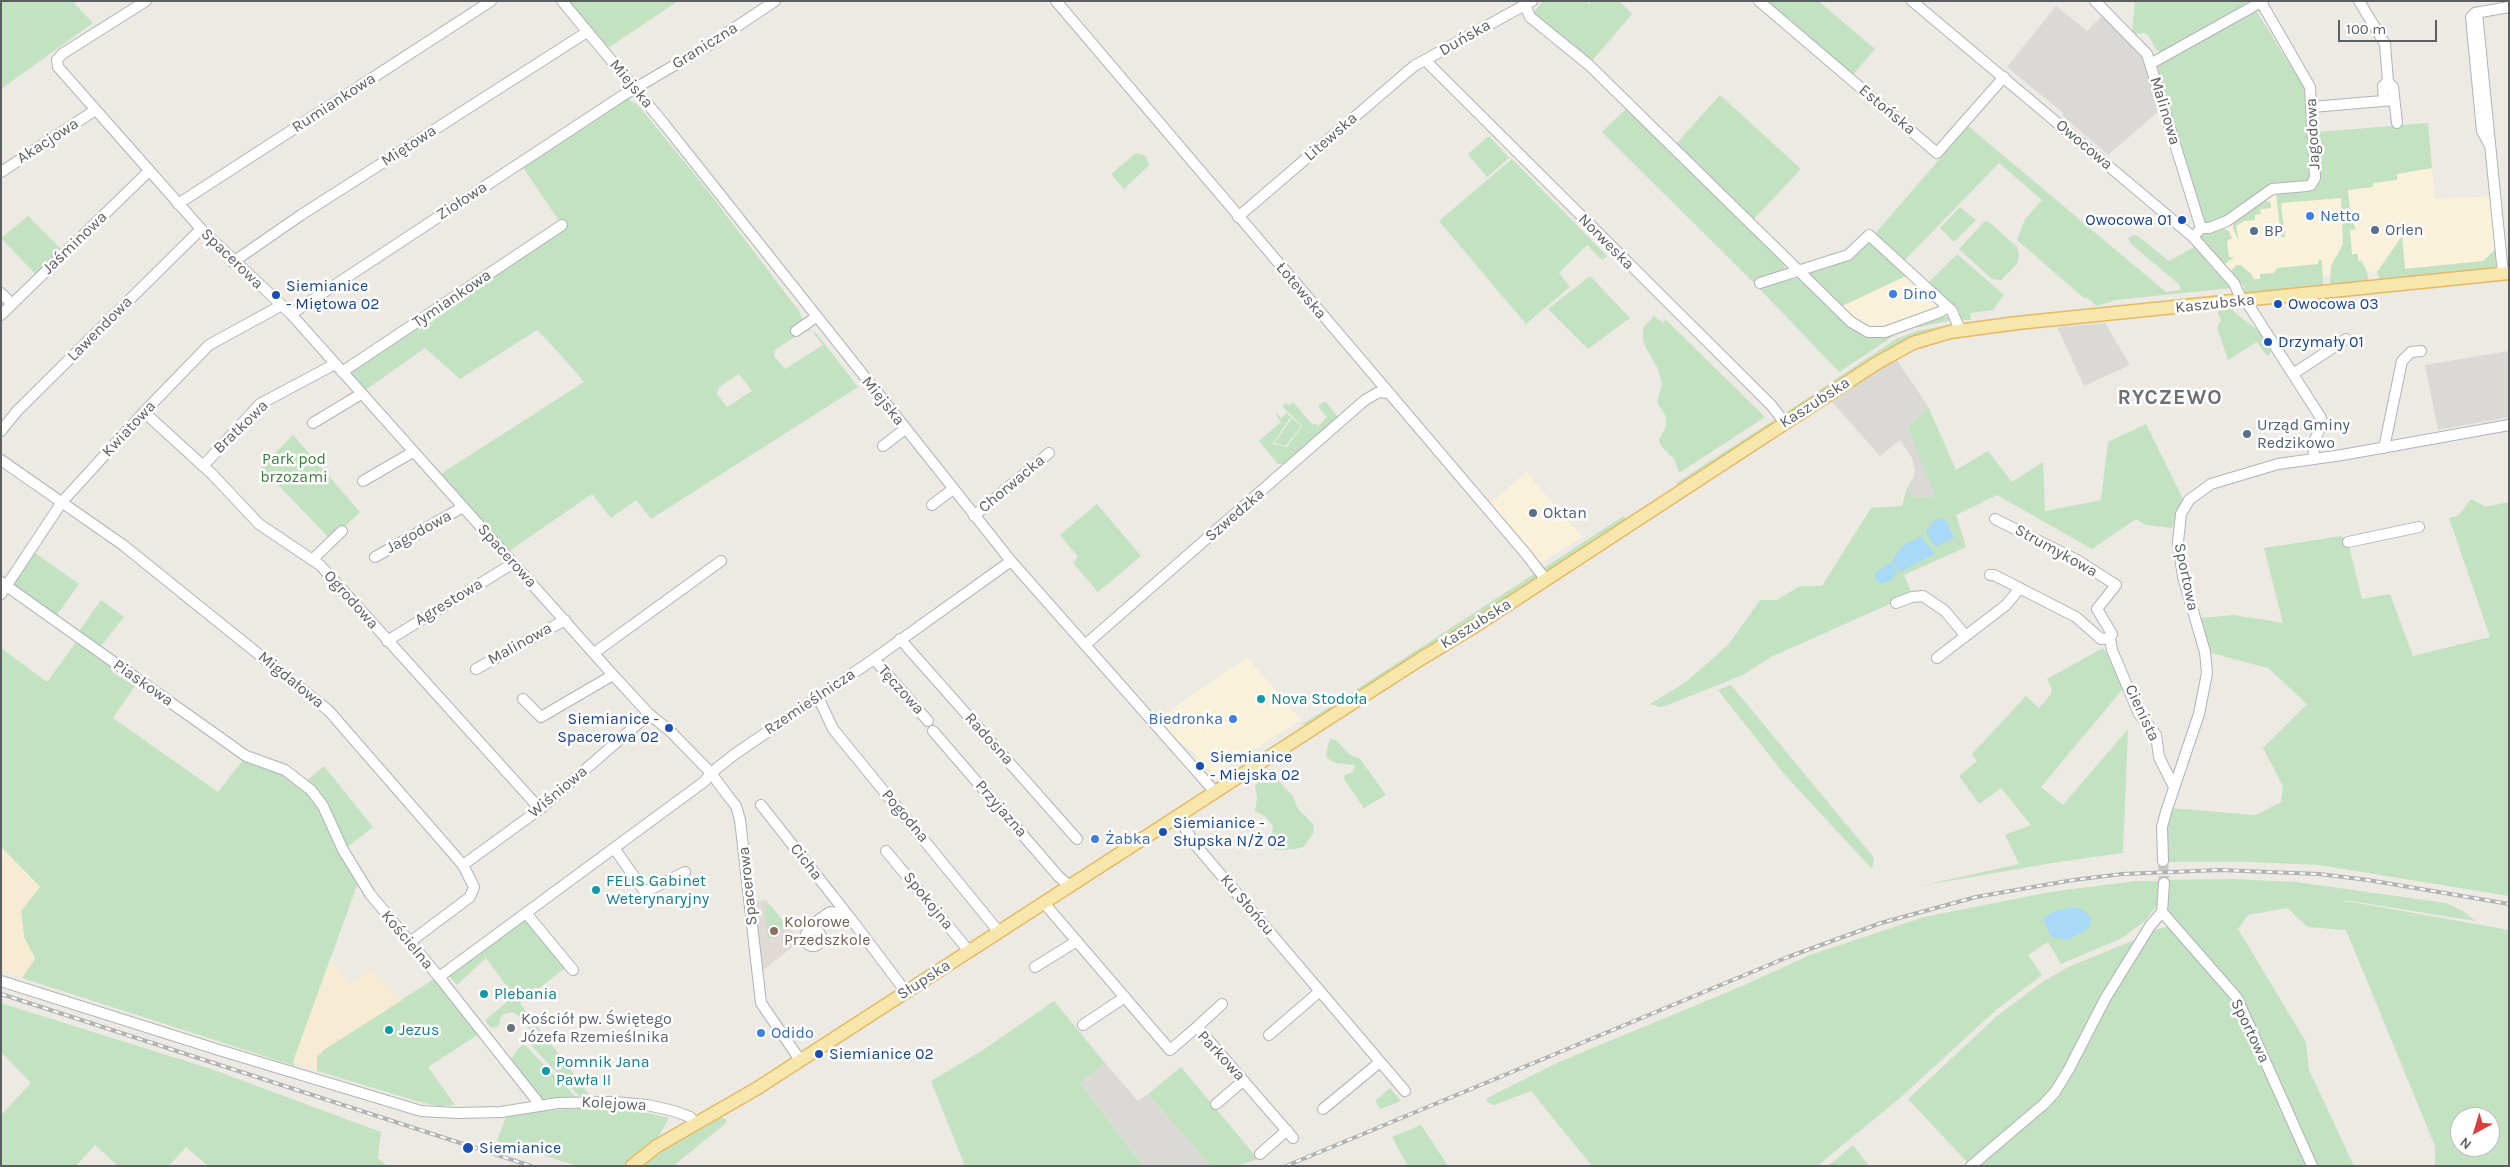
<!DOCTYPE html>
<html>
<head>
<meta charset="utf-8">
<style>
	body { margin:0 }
	#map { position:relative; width:2510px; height:1167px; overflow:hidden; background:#eceae3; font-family:Karla,sans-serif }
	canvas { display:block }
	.frame { position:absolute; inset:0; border:2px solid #5b5f62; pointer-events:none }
	.north { position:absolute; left:2450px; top:1107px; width:50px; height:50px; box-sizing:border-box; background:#fff; border:1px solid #bdbfc0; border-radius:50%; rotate:219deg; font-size:14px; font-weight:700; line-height:20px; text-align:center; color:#5b5f62 }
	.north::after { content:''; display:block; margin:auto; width:18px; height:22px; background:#da3e3c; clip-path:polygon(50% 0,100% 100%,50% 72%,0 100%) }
	.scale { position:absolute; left:2338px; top:20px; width:99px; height:22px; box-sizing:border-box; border:2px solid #5b5f62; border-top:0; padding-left:6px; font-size:15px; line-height:18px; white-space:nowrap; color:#5b5f62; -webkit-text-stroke:4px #fff; paint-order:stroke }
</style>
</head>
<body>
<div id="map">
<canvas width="2510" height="1167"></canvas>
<div class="frame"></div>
<div class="north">N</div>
<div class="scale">100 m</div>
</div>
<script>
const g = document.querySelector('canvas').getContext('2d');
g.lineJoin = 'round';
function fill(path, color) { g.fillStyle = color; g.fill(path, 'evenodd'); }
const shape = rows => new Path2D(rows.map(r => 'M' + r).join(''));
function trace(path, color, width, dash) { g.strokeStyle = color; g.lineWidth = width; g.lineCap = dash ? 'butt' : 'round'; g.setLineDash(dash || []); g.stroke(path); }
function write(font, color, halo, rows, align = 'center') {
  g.font = font + ' Karla,sans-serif'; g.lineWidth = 5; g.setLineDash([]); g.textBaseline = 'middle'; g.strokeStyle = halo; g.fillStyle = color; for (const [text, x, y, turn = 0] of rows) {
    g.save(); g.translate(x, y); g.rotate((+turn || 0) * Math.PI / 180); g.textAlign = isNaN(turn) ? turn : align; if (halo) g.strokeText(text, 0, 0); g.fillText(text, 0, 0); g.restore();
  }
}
fill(shape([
	[2432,168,2435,199,2492,196,2498,247,2483,261,2242,284,2204,241,2276,193,2276,198,2345,189,2396,174],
	[1908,275,1940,304,1939,310,1879,332,1870,331,1840,307],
	[1526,472,1582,537,1539,564,1489,505],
	[1247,657,1301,720,1214,775,1195,754,1168,732,1157,720]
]), '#faf1da');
fill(shape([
	[2056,6,2087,31,2102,16,2116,29,2145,62,2160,110,2108,155,2062,115,2063,113,2007,67],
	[2105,323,2130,365,2084,386,2057,327],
	[2509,351,2509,417,2438,430,2425,365],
	[1896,359,1928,406,1908,428,1916,443,1935,496,1914,498,1907,488,1914,476,1915,470,1912,458,1900,440,1880,456,1832,402],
	[1105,1063,1138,1101,1148,1094,1210,1166,1143,1166,1080,1083]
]), '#dbd9d5');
fill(shape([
	[753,895,756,895,757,901,766,900,800,941,762,971]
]), '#dfdbd4');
fill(shape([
	[1,1,72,1,93,23,1,89],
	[567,1,678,1,608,48],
	[1543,1,1586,1,1589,4,1592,1,1619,1,1632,14,1590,63,1533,13],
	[1764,1,1818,1,1875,49,1853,75],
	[2135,1,2248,1,2237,11,2163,51,2157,51,2148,35,2145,33,2132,34],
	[2255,9,2304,87,2312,175,2308,181,2272,185,2226,217,2205,224,2161,85,2157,65],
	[1720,95,1801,169,1753,220,1676,144],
	[626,98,638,105,704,186,799,311,806,327,817,334,858,387,651,519,636,500,611,518,592,494,509,551,439,475,584,382,560,354,537,330,460,379,425,348,364,391,345,370,562,225,520,163],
	[805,330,812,331,823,345,785,369,774,356,775,350],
	[739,374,752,391,727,407,717,394,718,388],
	[1627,108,1784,263,1785,271,1753,282,1602,132],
	[2428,123,2432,168,2397,174,2397,180,2373,183,2373,187,2348,190,2351,220,2356,229,2350,230,2352,254,2358,254,2358,261,2362,261,2367,272,2368,280,2332,285,2330,282,2331,266,2343,244,2341,198,2281,203,2285,237,2281,237,2276,193,2319,178,2318,132],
	[1968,126,2166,292,2180,290,2180,285,2131,244,2128,238,2134,235,2139,237,2169,261,2196,246,2208,259,2206,261,2211,267,2231,288,2116,300,2097,306,2087,298,2084,298,2017,240,2025,219,2042,200,1999,163,1903,262,1874,235],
	[1489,136,1509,158,1487,177,1468,154],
	[1136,153,1146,156,1149,165,1124,189,1111,174],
	[1512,159,1607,256,1602,260,1587,245,1559,273,1570,287,1526,324,1439,221],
	[2265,200,2271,203,2271,208,2260,209,2261,214,2255,215,2255,220,2244,221,2236,226,2239,241,2233,229,2233,222],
	[1960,207,1976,220,1954,242,1940,228],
	[28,216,64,252,38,277,1,238],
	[1985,221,1989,222,2017,247,2019,255,2017,264,2001,280,1992,279,1959,249],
	[2223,228,2229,231,2232,238,2227,241,2229,257,2234,257,2225,264,2200,237,2204,232],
	[2402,236,2405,269,2483,261,2498,247,2500,267,2497,271,2381,281,2377,272],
	[1869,240,1908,275,1840,307,1806,275,1853,258],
	[1957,254,2004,295,1993,310,1970,313,1971,320,1961,320,1958,313,1961,313,1928,283],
	[2319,259,2322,261,2323,286,2248,297,2242,290,2245,288,2231,271,2236,265,2241,265,2252,275,2253,279,2260,279,2260,274,2274,273,2277,268,2318,264],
	[1590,276,1630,318,1588,349,1548,309],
	[1798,278,1848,325,1866,335,1939,316,1950,317,1953,320,1910,329,1895,335,1839,372,1758,287],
	[2222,308,2223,310,2233,309,2234,312,2260,332,2271,353,2267,356,2257,342,2228,360,2217,328,2221,320,2217,311],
	[1654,316,1663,323,1666,320,1765,417,1679,473,1674,459,1661,446,1659,440,1666,426,1666,417,1657,402,1662,384,1658,369,1646,348,1643,339,1643,328],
	[1954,324,1906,339,1792,413,1785,413,1896,339,1917,331],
	[1325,401,1338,417,1285,464,1278,464,1259,441,1281,422,1276,415,1277,414,1281,418,1287,413,1291,417,1272,444,1287,447,1302,426,1282,406,1286,403,1289,406,1293,402,1313,425,1315,423,1318,426,1327,417,1318,406],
	[1928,406,1956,470,1988,451,2012,482,2043,462,2045,511,2101,500,2108,442,2146,424,2183,499,2172,528,2146,525,2136,519,2092,549,1997,495,1956,515,1966,547,1904,575,1912,594,1771,657,1743,675,1665,706,1660,707,1650,704,1686,682,1729,644,1760,600,1777,600,1800,586,1822,586,1871,508,1902,506,1907,488,1914,498,1935,496,1908,428],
	[1292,418,1301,426,1286,446,1274,443],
	[1774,420,1772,425,1678,486,1676,483],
	[293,435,360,512,331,540,261,467],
	[2470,500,2474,500,2485,507,2509,502,2509,896,2319,865,2249,862,2168,862,2166,826,2171,808,2256,815,2281,802,2283,786,2263,748,2307,704,2268,668,2211,653,2201,618,2234,615,2283,623,2264,548,2341,536,2348,542,2362,599,2390,594,2413,656,2490,637,2449,518,2459,515],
	[1097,504,1141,556,1098,592,1073,563,1078,557,1060,535],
	[1624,516,1626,521,1548,571,1542,569],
	[28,548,79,584,57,615,79,631,101,600,124,617,100,647,121,661,112,672,135,686,113,718,218,792,246,756,304,783,324,766,373,827,344,850,361,881,356,888,293,1062,295,1066,22,978,35,958,24,937,21,911,40,887,1,847,1,648,47,682,77,641,3,586],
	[1537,572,1538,577,1534,582,1306,727,1303,724],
	[2103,648,2127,684,2041,787,2063,805,2128,729,2123,853,2058,862,1920,886,2019,864,2005,835,2031,825,2001,788,1979,804,1959,776,1977,761,1972,754,2026,696,2039,708,2051,694,2052,689,2047,679],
	[1731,685,1874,858,1872,869,1785,775,1718,690],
	[1330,739,1336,740,1349,754,1360,759,1386,795,1364,808,1344,779,1345,775,1353,772,1355,765,1335,763,1327,758,1326,754],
	[1277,779,1293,796,1297,808,1314,825,1313,834,1303,847,1295,849,1276,850,1272,833,1273,826,1266,817,1255,811,1257,798,1255,785,1259,782,1271,783],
	[2235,879,2296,882,2446,903,2463,911,2475,921,2352,901,2339,902,2352,902,2509,930,2509,1166,2435,1166,2435,1146,2346,930,2308,927,2287,908,2248,915,2238,929,2306,1042,2309,1070,2354,1166,2314,1166,2237,998,2162,912,2164,880],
	[2460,1117,2490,1117,2490,1147,2460,1147],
	[2136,881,2161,881,2157,905,2145,921,2122,938,2061,964,2048,942,2028,955,2042,975,1996,1010,1900,1098,1817,1166,1592,1166,1531,1091,1494,1105,1487,1102,1487,1098,1559,1062,1740,987,1810,955,1924,917,2050,892],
	[770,905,786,925,768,939,765,906],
	[524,916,565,968,520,1003,591,1097,580,1097,527,1041,532,1037,528,1027,519,1016,512,1012,504,1014,500,1019,499,1026,491,1028,485,1020,507,1002,503,997,510,991,486,958,457,985,447,974],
	[2167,927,2173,929,2230,996,2308,1166,1975,1166,2053,1098,2108,998,2153,930],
	[2137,939,2063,1073,2047,1094,1968,1163,1908,1099,1997,1016,2041,983,2068,967],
	[437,977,482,1032,428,1067,455,1105,438,1106,420,1102,317,1071,317,1057,325,1049],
	[1054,1001,1105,1063,1080,1083,1143,1166,965,1166,931,1081,983,1050],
	[1,1003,211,1069,381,1132,378,1158,387,1166,208,1166,186,1147,169,1166,118,1166,95,1145,76,1166,1,1166,1,1115,31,1083,1,1052],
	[524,1044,551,1072,577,1098,540,1099,509,1062,517,1050],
	[1181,1067,1258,1159,1236,1166,1210,1166,1148,1094],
	[1390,1088,1401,1101,1381,1109,1375,1101],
	[580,1108,644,1112,669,1118,657,1139,623,1166,578,1166,497,1141,507,1114],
	[721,1117,727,1120,725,1124,673,1166,641,1166,661,1150],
	[1421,1125,1448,1166,1408,1166,1392,1137],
	[1853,1145,1869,1166,1827,1166,1833,1162]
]), '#c3e2c1');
fill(shape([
	[1,847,40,887,21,911,24,937,35,959,22,978,1,971],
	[330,960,351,984,370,969,402,1000,325,1049,317,1057,317,1071,293,1062]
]), '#f7ecd3');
fill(shape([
	[1942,519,1947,522,1954,538,1935,547,1926,532,1934,520],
	[1921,536,1935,554,1900,572,1892,562,1897,553,1904,545],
	[1888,564,1892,564,1897,573,1890,581,1881,584,1876,580,1875,573],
	[2076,907,2088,914,2091,919,2090,926,2085,931,2067,940,2050,936,2043,919,2054,911]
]), '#a8d9f7');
trace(shape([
	[2163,861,2164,883]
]), '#c8c7c3', 10, [10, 5]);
const minor = shape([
	[146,1,62,54,57,60,58,67,201,229,291,314,613,675,649,714,670,731,711,773,728,796,736,806,740,820,761,1003,800,1060],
	[562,1,665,125,1011,561,1215,792],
	[1056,1,1526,554,1546,580],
	[1759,1,1937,153,2004,77],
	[1912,1,2193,237,2234,283,2242,301],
	[2095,1,2147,54,2201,228,2197,233],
	[2359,1,2385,44,2388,82,2393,87,2397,123],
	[1525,5,1530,17,1589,65,1851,322,1868,332,1885,332,1940,312,1948,307],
	[2477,13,2503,274],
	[1426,61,1771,405,1785,423],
	[2150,64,2263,1],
	[2384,101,2383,86,2388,82],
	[2312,107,2394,100],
	[2490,146,2482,131,2471,17,2475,13,2509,7],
	[1,172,94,111],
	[178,204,491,1],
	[1238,217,1414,66,1532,1],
	[2201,228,2209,228,2227,221,2272,189,2307,186,2311,185,2315,178,2310,87,2261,2],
	[233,262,301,215,587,32],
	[1760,283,1848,255,1869,235,1952,311,1960,330],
	[1,293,12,304],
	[2246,301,2321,418,2322,424,2313,444,2314,458],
	[291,314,622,96,709,45,775,1],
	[1,315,149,171],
	[796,331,816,317],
	[342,372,562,225],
	[2293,374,2346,339],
	[144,412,212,474,259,524,320,565,540,809],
	[313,423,361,394],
	[1,431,17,411,201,229],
	[883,446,905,429],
	[2384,448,2402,361,2411,352,2421,351],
	[1,460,123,545,329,711,463,865,474,887,470,897,410,942],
	[203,466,260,404,335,364],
	[363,481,413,452],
	[932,505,953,489],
	[974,516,1049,453],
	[2348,542,2419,527],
	[375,557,463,507],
	[312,560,342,531],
	[1990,575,1994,575,2076,617,2101,639,2110,638,2112,634,2097,609,2116,585,2077,560,1995,519],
	[1,582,246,756,285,770,311,790,323,806,343,850,370,894,439,977,537,1101,539,1106],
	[1,594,62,502,144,412,209,345,282,305],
	[1896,603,1912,597,1923,596,1945,611,1965,635],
	[2110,638,2112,650,2139,714,2156,735,2159,757,2174,787],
	[900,639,1077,839],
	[387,641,512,564],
	[1085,645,1365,400,1379,392,1389,393],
	[594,653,721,561],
	[1937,658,2006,605,2020,588],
	[874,659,928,721],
	[476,669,565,620],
	[818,697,833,729,999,932],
	[523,699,541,717,613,675],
	[933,731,1059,877,1070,886],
	[761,805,851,919,906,992],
	[1178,816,1193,842,1405,1091],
	[614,848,645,892,685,872],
	[886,851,969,951],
	[2163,861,2162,827,2166,812,2199,714,2207,673,2205,652,2183,577,2178,542,2181,514,2189,500,2211,484,2278,464,2342,455,2509,425],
	[463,865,540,809,649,714],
	[1044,903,1170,1050,1197,1027,1293,1138],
	[2162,912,2237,998,2312,1166],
	[526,913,573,970],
	[813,930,817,921,830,912,837,913,848,920],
	'805 938a8 8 0 1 1 16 0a8 8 0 1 1-16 0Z',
	[1035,967,1077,941],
	[439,977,705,781,711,773,735,754,874,659,1011,561],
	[1,981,219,1050,421,1111,457,1113,501,1112,558,1103,614,1102,647,1105,674,1111,690,1117,696,1124],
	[1083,1025,1125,997],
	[1197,1027,1222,1004],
	[1269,1035,1319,992],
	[1216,1104,1243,1081],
	[1323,1109,1380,1062],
	[1260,1154,1287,1130],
	[1971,1166,2044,1104,2055,1092,2069,1069,2105,999,2150,926,2162,912,2164,883]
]);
const major = shape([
	[632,1166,657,1146,756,1089,1419,660,1475,626,1877,363,1913,343,1950,332,2017,323,2509,273]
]);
trace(minor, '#b0b3b7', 12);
trace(major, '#e5b963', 15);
trace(minor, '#fff', 10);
trace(major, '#f8e7ac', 12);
const rail = shape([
	[1,994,531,1166],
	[1286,1166,1788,957,1881,923,1976,897,2073,880,2122,874,2220,870,2319,874,2368,880,2509,904]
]);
trace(rail, '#b1b2b2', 4);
trace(rail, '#fff', 2, [5.5]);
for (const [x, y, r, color] of [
	[2310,216,5,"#3f7fe0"],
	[2182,220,5,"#1a4fb4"],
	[2375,230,5,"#5c6f8a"],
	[2254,231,5,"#5c6f8a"],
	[1893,294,5,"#3f7fe0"],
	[276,295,5,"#1a4fb4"],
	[2278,304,5,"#1a4fb4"],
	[2268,342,5,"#1a4fb4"],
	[2247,434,5,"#5c6f8a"],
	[1533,513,5,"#5c6f8a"],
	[1261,699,5,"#0f9aa8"],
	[1233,719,5,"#3f7fe0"],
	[669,728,5,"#1a4fb4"],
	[1200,766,5,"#1a4fb4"],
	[1163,832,5,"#1a4fb4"],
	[1095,839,5,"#3f7fe0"],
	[596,890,5,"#0f9aa8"],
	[774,931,5,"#8d6e63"],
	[484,994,5,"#0f9aa8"],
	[511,1028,5,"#6b7280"],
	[389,1030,5,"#0f9aa8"],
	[761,1033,5,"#3f7fe0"],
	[819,1054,5,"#1a4fb4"],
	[546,1071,5,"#0f9aa8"],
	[468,1148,6,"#1a4fb4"]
]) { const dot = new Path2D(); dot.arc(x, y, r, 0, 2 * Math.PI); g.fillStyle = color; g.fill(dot); trace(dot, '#fff', 2); }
write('16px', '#5b5f62', '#fff', [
	["Duńska",1465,38,-30],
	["Graniczna",705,46,-32],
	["Miejska",631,84,50],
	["Rumiankowa",334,103,-33],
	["Estońska",1887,110,40],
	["Malinowa",2165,111,73],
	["Jagodowa",2313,134,-93],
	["Litewska",1331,137,-41],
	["Akacjowa",48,141,-33],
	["Owocowa",2084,145,40],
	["Miętowa",409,146,-33],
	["Ziołowa",462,201,-33],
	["Norweska",1606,242,45],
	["Jaśminowa",75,243,-44],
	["Spacerowa",232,259,44],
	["Łotewska",1301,291,50],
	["Tymiankowa",452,299,-34],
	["Kaszubska",2215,304,-6],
	["Lawendowa",100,329,-45],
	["Miejska",883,401,51],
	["Kaszubska",1815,403,-33],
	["Bratkowa",241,427,-44],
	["Kwiatowa",129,429,-47],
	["Chorwacka",1012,484,-40],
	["Szwedzka",1235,515,-41],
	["Jagodowa",419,532,-29],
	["Strumykowa",2056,551,29],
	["Spacerowa",507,556,48],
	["Sportowa",2186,577,78],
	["Ogrodowa",351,600,48],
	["Agrestowa",449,602,-31],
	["Kaszubska",1476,624,-32],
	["Malinowa",520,644,-29],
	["Migdałowa",291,680,39],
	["Piaskowa",143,683,35],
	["Tęczowa",901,690,48],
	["Rzemieślnicza",810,702,-34],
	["Cienista",2142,713,65],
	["Radosna",989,739,48],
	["Wiśniowa",558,792,-40],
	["Przyjazna",1001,809,49],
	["Pogodna",905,816,50],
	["Cicha",806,862,52],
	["Spacerowa",748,886,-96],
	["Spokojna",928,901,51],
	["Ku Słońcu",1247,905,50],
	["Kościelna",407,940,50],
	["Słupska",924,980,-33],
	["Sportowa",2250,1031,64],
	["Parkowa",1221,1056,47],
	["Kolejowa",614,1104,3]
]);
write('16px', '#366cbe', '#fff', [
	["Netto",2320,216],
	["Dino",1903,294],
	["Biedronka",1223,719,"right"],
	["Żabka",1105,839],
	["Odido",771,1033]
], 'left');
write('16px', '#164399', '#fff', [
	["Owocowa 01",2172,220,"right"],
	["Siemianice",286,286],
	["- Miętowa 02",286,304],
	["Owocowa 03",2288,304],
	["Drzymały 01",2278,342],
	["Siemianice -",659,719,"right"],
	["Spacerowa 02",659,737,"right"],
	["Siemianice",1210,757],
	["- Miejska 02",1210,775],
	["Siemianice -",1173,823],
	["Słupska N/Ż 02",1173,841],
	["Siemianice 02",829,1054],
	["Siemianice",479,1148]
], 'left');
write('16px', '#4e5e75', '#fff', [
	["Orlen",2385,230],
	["BP",2264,231],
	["Urząd Gminy",2257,425],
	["Redzikowo",2257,443],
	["Oktan",1543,513]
], 'left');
write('16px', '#3d803c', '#fff', [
	["Park pod",294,459],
	["brzozami",294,477]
]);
write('16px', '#0d838f', '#fff', [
	["Nova Stodoła",1271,699],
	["FELIS Gabinet",606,881],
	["Weterynaryjny",606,899],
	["Plebania",494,994],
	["Jezus",399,1030],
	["Pomnik Jana",556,1062],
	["Pawła II",556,1080]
], 'left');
write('16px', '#785e54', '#fff', [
	["Kolorowe",784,922],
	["Przedszkole",784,940]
], 'left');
write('16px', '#5b616d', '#fff', [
	["Kościół pw. Świętego",521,1019],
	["Józefa Rzemieślnika",521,1037]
], 'left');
g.letterSpacing = '1px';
write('bold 21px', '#6c7074', '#fff', [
	["RYCZEWO",2170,398]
]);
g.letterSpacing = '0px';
</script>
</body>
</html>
